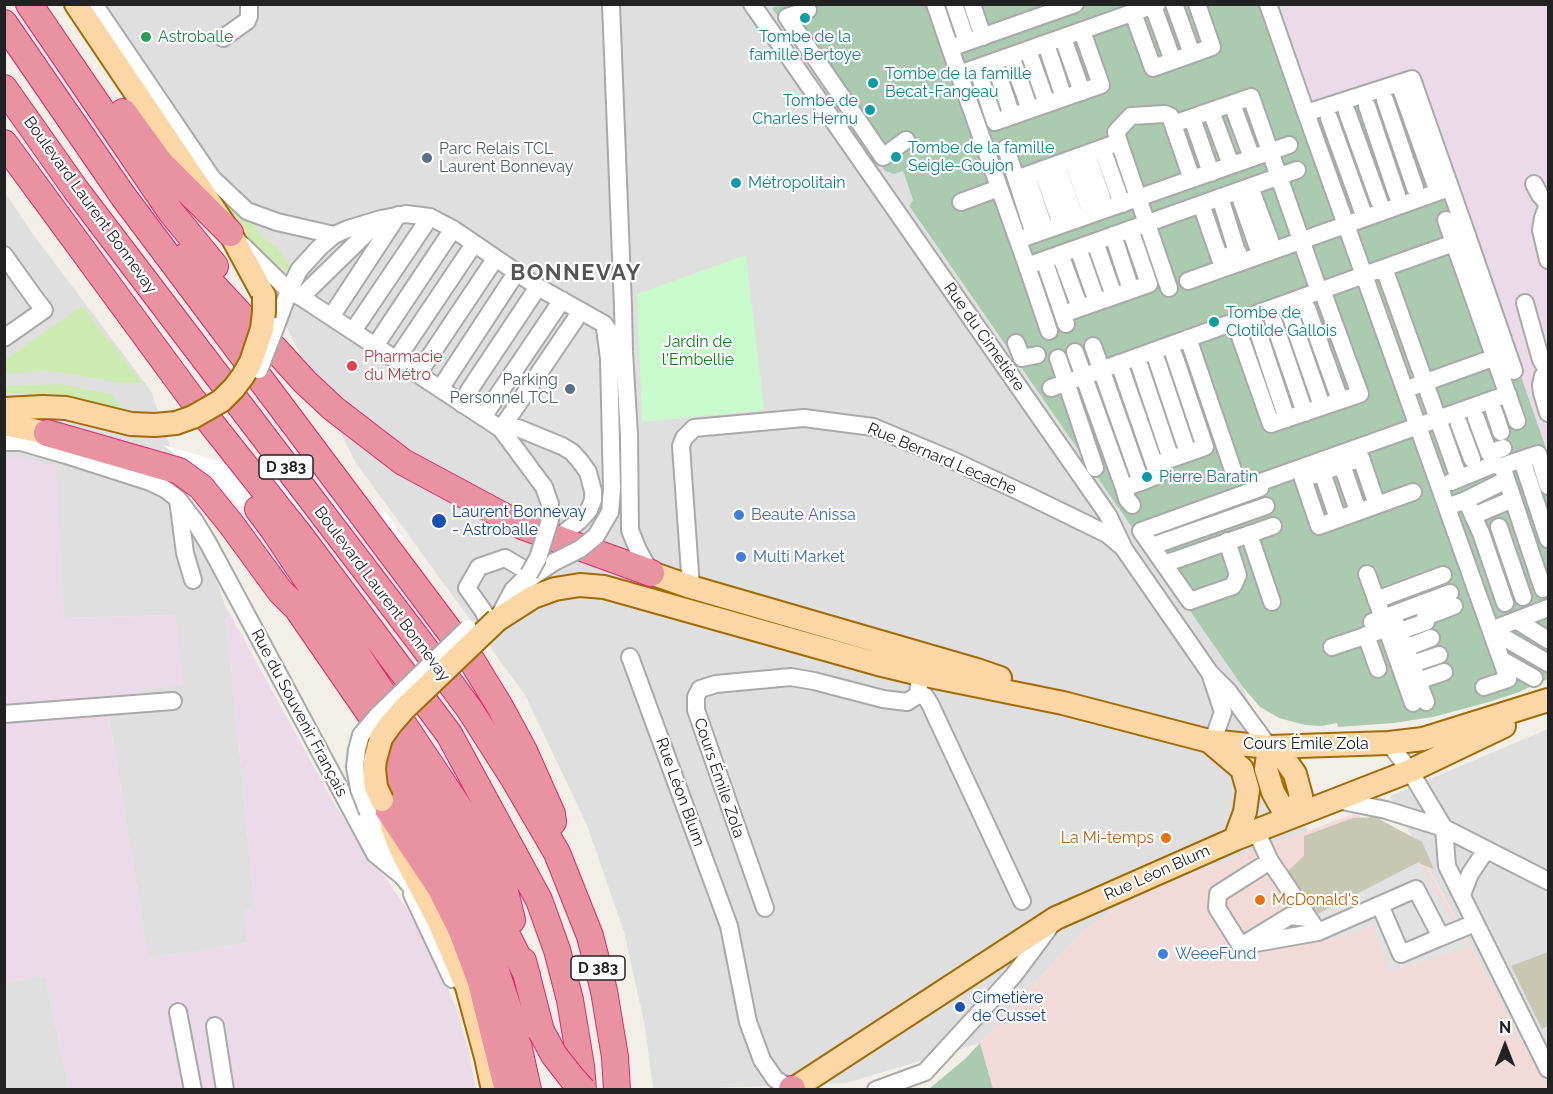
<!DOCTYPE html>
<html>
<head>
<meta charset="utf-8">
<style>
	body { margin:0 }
	#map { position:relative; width:1553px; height:1094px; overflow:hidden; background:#f2efe9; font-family:Raleway,sans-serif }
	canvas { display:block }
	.frame { position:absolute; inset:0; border:6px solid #222; pointer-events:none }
	.north { position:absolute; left:1475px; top:1016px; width:60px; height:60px; -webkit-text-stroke:4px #fff; paint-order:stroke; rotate:0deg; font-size:16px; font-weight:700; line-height:24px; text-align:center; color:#222 }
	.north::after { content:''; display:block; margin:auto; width:21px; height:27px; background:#222; clip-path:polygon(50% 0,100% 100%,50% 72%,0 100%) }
</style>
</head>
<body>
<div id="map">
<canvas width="1553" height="1094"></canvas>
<div class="frame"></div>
<div class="north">N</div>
</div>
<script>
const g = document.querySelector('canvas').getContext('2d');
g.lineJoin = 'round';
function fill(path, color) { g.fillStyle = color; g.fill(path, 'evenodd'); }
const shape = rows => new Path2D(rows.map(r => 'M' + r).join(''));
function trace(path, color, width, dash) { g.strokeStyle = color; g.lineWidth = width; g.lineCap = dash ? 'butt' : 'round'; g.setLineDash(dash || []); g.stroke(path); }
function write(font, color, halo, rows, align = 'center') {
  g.font = font + ' Raleway,sans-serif'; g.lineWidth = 4.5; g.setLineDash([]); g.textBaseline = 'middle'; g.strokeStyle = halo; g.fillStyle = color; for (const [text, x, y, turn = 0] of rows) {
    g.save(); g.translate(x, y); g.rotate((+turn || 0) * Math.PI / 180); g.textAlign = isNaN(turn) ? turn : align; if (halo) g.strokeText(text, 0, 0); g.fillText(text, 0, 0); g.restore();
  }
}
fill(shape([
	[98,5,783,5,773,9,903,171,913,200,909,207,1242,686,1308,831,1141,892,1085,929,980,1043,846,1083,692,1089,653,1089,645,1027,624,932,587,825,525,695,356,463,191,140],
	[4,191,35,237,151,391,225,605,255,909,244,911,248,943,148,958,109,717,145,689,176,615,64,618,56,487,22,457,5,457],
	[1548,729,1548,1089,1390,796],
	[45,976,69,1089,5,1090,5,982]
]), '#e0dfdf');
fill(shape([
	[1354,814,1412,838,1548,1089,993,1089,980,1043,1085,929,1141,892]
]), '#f2dad9');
fill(shape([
	[1273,5,1548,5,1548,454,1416,73,1310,107],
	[4,457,22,457,56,466,64,618,176,615,183,686,145,689,109,717,148,958,248,943,244,911,255,909,225,605,336,807,418,925,442,972,457,1011,469,1052,476,1089,69,1089,45,976,5,982]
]), '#ebdbe8');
fill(shape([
	[1375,817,1422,842,1434,869,1418,863,1312,917,1287,872,1304,856,1304,836,1353,818],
	[1548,952,1548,1026,1542,1029,1511,966]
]), '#c7c7b4');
fill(shape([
	[219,192,253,218,257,229,263,237,278,249,293,271,285,271,257,247,217,199,215,193],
	[82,306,142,383,115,382,64,373,43,371,5,374,5,360],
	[59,384,111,394,131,419,49,396,5,393,4,386]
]), '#cdebb0');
fill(shape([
	[783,4,1273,5,1310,107,1416,73,1548,454,1548,679,1519,692,1489,702,1433,717,1394,723,1338,727,1337,723,1322,726,1305,725,1279,718,1260,707,1242,686,909,206,913,200,903,171,894,174,885,171,772,8],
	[980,1043,993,1089,929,1089,966,1058]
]), '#aacbaf');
fill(shape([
	[746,255,764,410,642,422,637,294]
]), '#c8facc');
fill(shape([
	[580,324,592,333,598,342,601,352,604,478,598,479,568,455,519,433,519,415],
	[1419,862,1468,948,1389,972,1374,926,1324,942,1312,917]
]), '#e2e2e2');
fill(shape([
	[163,445,278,478,283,484,382,513,386,512,405,541,279,505,268,511,240,506,215,483]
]), '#fff');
const minor = shape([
	[94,4,212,178,247,211,277,222,334,235],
	[611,4,623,307,624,352,629,435,630,530,638,550,651,573],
	[752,4,1108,515,1124,549,1210,673,1228,691,1269,747],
	[935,4,950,48],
	[954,4,967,42],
	[972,4,983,37],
	[1075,4,950,48,959,74,1157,4],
	[1174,4,1192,54],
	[1268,4,1306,113],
	[1153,6,1173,61],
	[808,10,787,17,883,157,906,140],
	[1133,13,1153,68,1212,47,1197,4],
	[223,38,247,21,249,16,249,4],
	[1063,38,1082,92],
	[1046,44,1064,98],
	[1028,50,1047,104],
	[1011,56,1030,110],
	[994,62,1012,116],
	[977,68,995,122,1101,85,1082,31],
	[959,74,1027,266,1297,170],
	[1412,79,1468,238,1364,275,1306,113,1412,79],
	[1399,83,1438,192,1446,189],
	[1385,100,1415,188],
	[1232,104,1252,158],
	[1367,106,1397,195],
	[1211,111,1231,165],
	[1347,112,1379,201],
	[1192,118,1211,173],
	[1329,118,1365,218,1438,192],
	[1173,124,1251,97,1319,291],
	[1119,142,1169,288],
	[1006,148,1034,234],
	[1102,148,1122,204],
	[1087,154,1106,209],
	[1072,159,1091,214],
	[1057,165,1076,220],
	[1042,170,1061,225],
	[1016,179,1119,142,1116,132,1131,116,1165,114,1170,116,1192,179],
	[1029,182,1045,230],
	[1534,184,1540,195,1548,204],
	[1250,187,1270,240],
	[1238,191,1257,245],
	[1220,197,1237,252],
	[961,202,999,188],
	[1201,204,1220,259,1238,252],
	[1548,204,1543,218,1541,230,1548,260],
	[1446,220,1517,421],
	[1113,235,1131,290],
	[1468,238,1514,371],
	[1018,240,1289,145],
	[1095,242,1114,296],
	[241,244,289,291,301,297,501,429,544,487],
	[1078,248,1097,302],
	[1060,254,1080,308],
	[4,255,34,297,44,310,4,338],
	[1044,260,1066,324],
	[1027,266,1049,331],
	[1384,268,1459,478],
	[1188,281,1365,218],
	[301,297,378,222],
	[1525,303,1541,360,1548,371],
	[1307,308,1340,400],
	[1063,314,1149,284,1130,229],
	[1290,314,1322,406],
	[331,317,398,215],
	[1273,320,1305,413],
	[1235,322,1271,424,1360,394,1322,290],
	[276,326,289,291,299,270,319,248,334,235,348,229,381,219,406,214,430,217,453,229,538,287,604,324,624,352],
	[1256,326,1287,419],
	[605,328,609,358,612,489,610,512],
	[353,331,430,217],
	[1188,338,1233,470],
	[1016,343,1022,358,1037,355],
	[375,346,453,229],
	[1075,352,1124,488,1141,482,1093,346],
	[1058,358,1095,468],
	[396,360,474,244],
	[1157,361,1188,453],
	[1119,363,1158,475,1141,482],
	[1140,367,1171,459,1162,462],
	[1548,370,1543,376,1541,385,1542,393,1548,413],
	[418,374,495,259],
	[1415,386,1504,354],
	[1051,388,1364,275,1508,679,1484,687],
	[440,389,516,273],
	[462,404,470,389,538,287],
	[1494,411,1501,432],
	[483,417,562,300],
	[1476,418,1489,453,1503,448],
	[1459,424,1472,459],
	[501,429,518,428,562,446,572,452,580,461,588,472,593,491,593,500,589,510,579,521,556,539],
	[501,429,581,311],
	[4,442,21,442,66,455,150,482,165,489,178,499,194,520,208,543,375,854,402,876,416,893],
	[1171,459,1205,447,1174,355],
	[1522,460,1548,539],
	[1342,465,1358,511],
	[1502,466,1543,589],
	[1322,472,1338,519],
	[1451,482,1492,465,1502,466,1538,454,1548,486],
	[1258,483,1508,394],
	[1124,488,1127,499,1132,505],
	[1260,488,1141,531,1164,564,1273,526],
	[178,500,185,553,193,580],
	[1466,500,1506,480],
	[1377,505,1361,458,1303,479,1319,526,1413,492],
	[1447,507,1466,500,1481,533,1505,603],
	[1473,516,1513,499],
	[1499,527,1523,597],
	[1249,534,1272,602],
	[1152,546,1266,506],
	[1164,564,1190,601,1233,586,1238,575,1227,541],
	[1367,574,1383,618,1372,622],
	[522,584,554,562],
	[691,587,681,446,684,438,694,428,804,418,873,427,952,460,1027,495,1107,534,1121,546],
	[1376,600,1443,575],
	[1516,620,1548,640],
	[490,627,484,612,467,588,479,567,505,558,522,568,529,574,513,590,497,620],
	[1491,630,1548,663],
	[1491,630,1548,608],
	[1400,631,1426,622,1425,617,1454,606],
	[1366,635,1378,669],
	[1332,647,1397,625,1426,702],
	[1406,648,1431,638],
	[630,657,729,926,748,1022,762,1060,775,1079,793,1090],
	[1502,660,1534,678],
	[1412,664,1439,655],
	[1418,681,1444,672],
	[918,695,925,696,930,704,1022,901],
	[1413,703,1383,618,1450,593],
	[4,714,173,701],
	[1209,741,1216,732,1223,712,1211,676],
	[1389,743,1410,771,1444,828,1447,866,1548,1069],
	[1337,800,1386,810,1444,828,1548,881],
	[368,812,398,869],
	[1256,831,1270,861,1318,932,1416,889,1441,937,1401,954,1380,905],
	[1270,861,1218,894,1217,908,1241,946,1290,916,1308,918],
	[412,894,452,979],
	[1462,895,1470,874,1486,850],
	[765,908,696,710,696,697,700,689,716,684,791,677,814,681,883,699,907,702,918,695,920,674],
	[1441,937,1475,923],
	[1250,944,1318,932],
	[178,1012,193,1090],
	[215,1026,225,1090],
	[876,1090,925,1072,1014,975,1049,928]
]);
const major = shape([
	[76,4,230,233,264,296],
	[4,409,43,407,66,408,131,424,155,425,176,423],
	[4,424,47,433],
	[651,573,691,587,977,670,1000,678],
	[497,620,533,597,555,589,580,585,604,587,878,664,920,674,1063,703,1209,741,1269,747,1389,743,1423,739,1548,700],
	[1209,741,1242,769,1248,790,1245,812,1235,839],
	[1269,747,1286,761,1295,774,1301,796,1294,816,1282,808,1273,792,1266,769,1269,747],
	[392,827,401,850,438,920,467,987,486,1057,493,1090],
	[792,1090,1056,918,1235,839,1410,771,1504,726]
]);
const highway = shape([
	[29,4,171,212,215,266],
	[4,23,123,196,472,661,499,705,524,751,552,814,553,822],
	[4,88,76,190,420,642,470,710,514,779,557,853,590,936,604,991,615,1057,617,1090],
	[123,112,160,163,230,233],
	[4,143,192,399,299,534,449,734,539,900,557,950,570,1000,581,1066,583,1090],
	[186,256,255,330,275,349,305,382,334,409,403,462,522,526,651,573],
	[47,433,179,471,201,487,231,524,280,591,297,608,465,852,527,975],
	[258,509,273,529,476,833,504,888,512,920],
	[370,743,452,875,478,921,493,962,514,1026,528,1090],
	[382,800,440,887,462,931,481,982,508,1090],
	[523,961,541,1031],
	[792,1090,792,1089]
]);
trace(minor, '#a9a9a9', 20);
trace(major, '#a06b00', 26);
trace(highway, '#dc2a67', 28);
trace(minor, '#fff', 16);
trace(major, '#fcd6a4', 22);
trace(highway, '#e892a2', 26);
const minorBridge = shape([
	[259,370,276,326],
	[554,562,580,549,596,536,610,512],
	[529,574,538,558,550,520,550,504,544,487],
	[368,812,359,789,355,767,357,750,361,735,378,715,468,628]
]);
const majorBridge = shape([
	[176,423,193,417,221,401,234,388,243,376,251,362,262,329,264,312,264,296],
	[382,800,376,787,374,769,375,760,381,738,391,724,405,708,497,620]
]);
const highwayBridge = shape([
	[541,1031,554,1055,572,1078,583,1090]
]);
trace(minorBridge, '#a9a9a9', 20, []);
trace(majorBridge, '#a06b00', 26, []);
trace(highwayBridge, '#dc2a67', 28, []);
trace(minorBridge, '#fff', 16);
trace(majorBridge, '#fcd6a4', 22);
trace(highwayBridge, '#e892a2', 26);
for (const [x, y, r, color] of [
	[805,18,6,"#0f9aa8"],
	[146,37,6,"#2e9e5b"],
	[873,83,6,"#0f9aa8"],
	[870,110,6,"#0f9aa8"],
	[896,157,6,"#0f9aa8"],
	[427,158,6,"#5c6f8a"],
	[736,183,6,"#0f9aa8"],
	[1214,322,6,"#0f9aa8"],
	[352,366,6,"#e0444e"],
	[570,389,6,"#5c6f8a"],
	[1147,477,6,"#0f9aa8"],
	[739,515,6,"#3f7fe0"],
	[439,521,8,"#1a4fb4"],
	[741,557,6,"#3f7fe0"],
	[1166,838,6,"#e8710a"],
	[1260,900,6,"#e8710a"],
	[1163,954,6,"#3f7fe0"],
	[960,1007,6,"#1a4fb4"]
]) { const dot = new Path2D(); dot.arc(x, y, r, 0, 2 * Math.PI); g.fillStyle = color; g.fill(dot); trace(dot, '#fff', 2); }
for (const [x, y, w] of [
	[286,467,54],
	[598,968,54]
]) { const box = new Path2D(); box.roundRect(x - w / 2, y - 12, w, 24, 4.5); g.fillStyle = '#fff'; g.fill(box); trace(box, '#222', 1.5); }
write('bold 15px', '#222', null, [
	["D 383",286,467],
	["D 383",598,968]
]);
write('16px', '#27864d', '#fff', [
	["Astroballe",158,37]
], 'left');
write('16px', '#0d838f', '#fff', [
	["Tombe de la",805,37,"center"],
	["famille Bertoye",805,55,"center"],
	["Tombe de la famille",885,74],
	["Becat-Fangeau",885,92],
	["Tombe de",858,101,"right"],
	["Charles Hernu",858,119,"right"],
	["Tombe de la famille",908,148],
	["Seigle-Goujon",908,166],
	["Métropolitain",748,183],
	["Tombe de",1226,313],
	["Clotilde Gallois",1226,331],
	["Pierre Baratin",1159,477]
], 'left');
write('16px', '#4e5e75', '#fff', [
	["Parc Relais TCL",439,149],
	["Laurent Bonnevay",439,167],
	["Parking",558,380,"right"],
	["Personnel TCL",558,398,"right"]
], 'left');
write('16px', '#222', '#fff', [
	["Boulevard Laurent Bonnevay",90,205,54],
	["Rue du Cimetière",984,337,55],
	["Rue Bernard Lecache",942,459,23],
	["Boulevard Laurent Bonnevay",382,594,53],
	["Rue du Souvenir Français",299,713,62],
	["Cours Émile Zola",1306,744],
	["Cours Émile Zola",719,778,71],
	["Rue Léon Blum",680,792,70],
	["Rue Léon Blum",1157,873,-24]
]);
write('16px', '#0c8416', '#fff', [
	["Jardin de",698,342],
	["l'Embellie",698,360]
]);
write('16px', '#be3a42', '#fff', [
	["Pharmacie",364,357],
	["du Métro",364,375]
], 'left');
write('16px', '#164399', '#fff', [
	["Laurent Bonnevay",452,512],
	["- Astroballe",452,530],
	["Cimetière",972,998],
	["de Cusset",972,1016]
], 'left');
write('16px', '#366cbe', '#fff', [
	["Beaute Anissa",751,515],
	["Multi Market",753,557],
	["WeeeFund",1175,954]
], 'left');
write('16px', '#c56008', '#fff', [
	["La Mi-temps",1154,838],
	["McDonald's",1272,900,"left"]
], 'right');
g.letterSpacing = '1.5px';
write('bold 22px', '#555', '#fff', [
	["BONNEVAY",576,273]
]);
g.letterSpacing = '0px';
</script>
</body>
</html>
